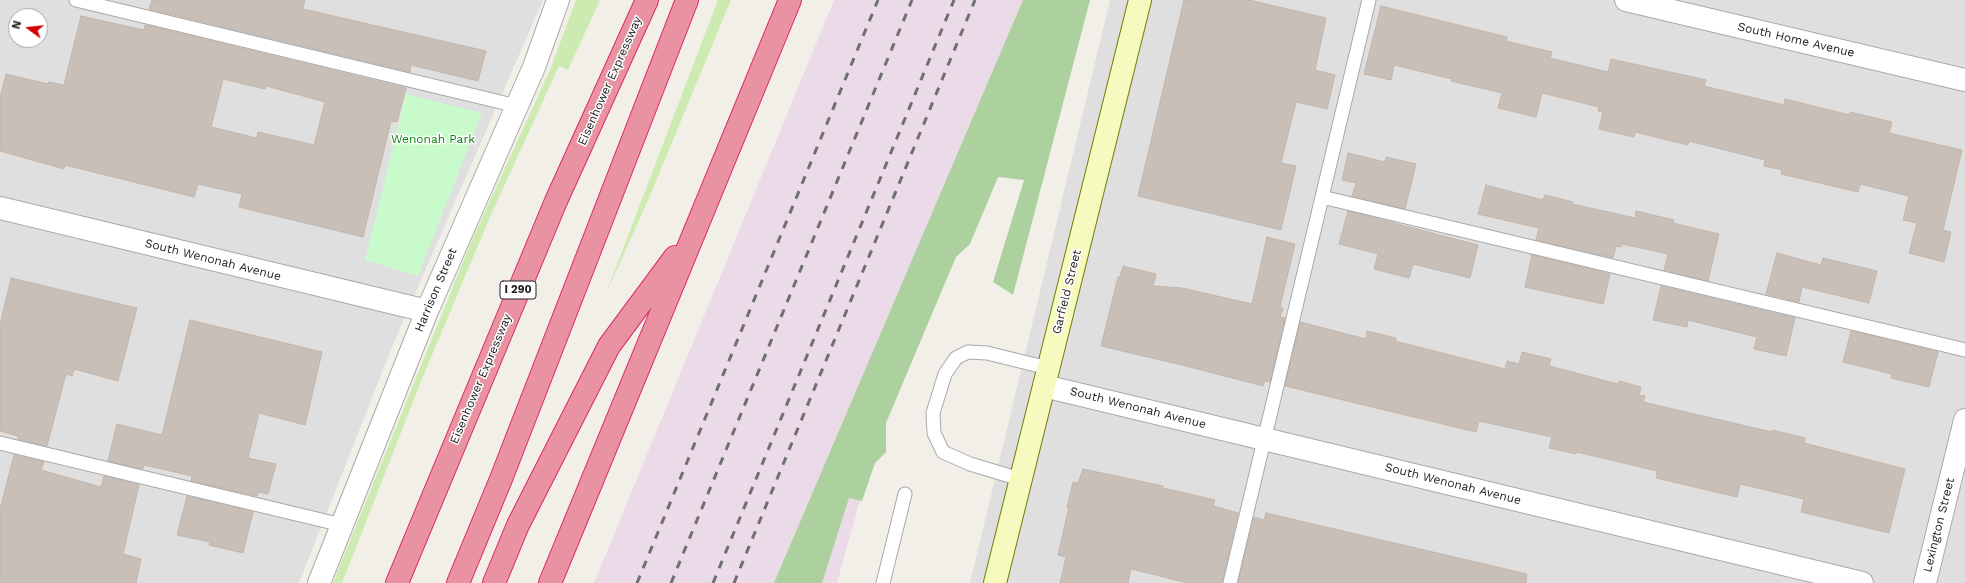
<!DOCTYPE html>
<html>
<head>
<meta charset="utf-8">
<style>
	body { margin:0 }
	#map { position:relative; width:1965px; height:583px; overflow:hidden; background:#f2efe9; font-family:"Work Sans",sans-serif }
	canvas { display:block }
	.north { position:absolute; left:8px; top:8px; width:40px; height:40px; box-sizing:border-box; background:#fff; border:1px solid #a7a7a7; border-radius:50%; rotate:285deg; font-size:11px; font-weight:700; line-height:16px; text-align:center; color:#222 }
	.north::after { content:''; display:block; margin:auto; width:14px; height:18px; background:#d40000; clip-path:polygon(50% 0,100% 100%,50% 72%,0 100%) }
</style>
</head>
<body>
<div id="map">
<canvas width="1965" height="583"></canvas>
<div class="north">N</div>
</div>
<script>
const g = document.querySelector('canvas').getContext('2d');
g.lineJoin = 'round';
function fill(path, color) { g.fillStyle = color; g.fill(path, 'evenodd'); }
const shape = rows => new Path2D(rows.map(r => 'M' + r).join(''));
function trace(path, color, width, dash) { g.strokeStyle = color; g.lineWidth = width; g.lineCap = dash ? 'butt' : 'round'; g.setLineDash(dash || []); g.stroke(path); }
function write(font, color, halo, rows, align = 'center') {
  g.font = font + ' "Work Sans",sans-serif'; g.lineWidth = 3; g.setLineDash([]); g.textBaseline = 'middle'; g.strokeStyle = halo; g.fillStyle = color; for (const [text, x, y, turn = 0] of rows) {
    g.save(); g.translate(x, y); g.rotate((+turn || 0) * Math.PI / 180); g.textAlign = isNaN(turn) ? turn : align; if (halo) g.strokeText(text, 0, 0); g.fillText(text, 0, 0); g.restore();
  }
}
fill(shape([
	[0,0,543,0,394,342,299,583,0,583],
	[16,16,40,16,40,40,16,40],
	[1110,0,1965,0,1965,583,970,583]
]), '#e0dfdf');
fill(shape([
	[834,0,1056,0,874,449,837,583,594,583]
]), '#ebdbe8');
fill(shape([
	[576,0,600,0,568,70,559,66,490,217,422,379,342,583,333,583,471,242,550,70],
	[718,0,731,0,649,198,605,296]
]), '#cdebb0');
fill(shape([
	[1023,0,1090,0,1013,295,993,282,1024,180,998,177,970,244,956,257,886,423,886,452,875,463,862,501,849,498,822,583,774,583]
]), '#add19e');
fill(shape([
	[406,94,482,113,418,276,365,260]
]), '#c8facc');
const building = shape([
	[152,0,305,0,303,9,486,51,478,81,411,65,410,72,149,9,152,0],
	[1184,0,1249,0,1326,18,1315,70,1335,75,1327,109,1296,102,1281,163,1296,166,1281,230,1138,196,1184,0],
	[1381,6,1507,37,1506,41,1552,52,1550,58,1608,72,1611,59,1706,80,1704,86,1784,105,1785,99,1850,115,1850,112,1892,122,1889,133,1962,150,1943,230,1951,232,1944,262,1909,253,1917,223,1903,220,1909,196,1860,184,1858,192,1781,174,1782,170,1764,166,1765,160,1689,141,1688,145,1635,132,1634,137,1599,129,1603,112,1598,111,1599,107,1542,93,1536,117,1498,108,1502,93,1451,81,1452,79,1394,65,1391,80,1364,74,1381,6],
	[81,16,144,30,145,25,406,88,397,122,391,121,363,237,239,207,242,194,198,184,194,197,65,165,64,169,0,151,0,98,6,74,48,84,49,82,64,85,81,16],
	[223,79,265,89,266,86,325,102,314,145,258,132,257,138,211,127,223,79],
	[1348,153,1385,162,1386,157,1416,164,1405,209,1352,196,1356,183,1342,180,1348,153],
	[1486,185,1543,200,1545,195,1573,202,1572,204,1635,218,1636,211,1674,220,1673,223,1719,234,1708,281,1664,270,1668,254,1622,244,1621,247,1616,246,1613,258,1536,240,1539,228,1478,214,1486,185],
	[1348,211,1478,245,1470,278,1413,264,1409,278,1374,269,1378,254,1339,244,1348,211],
	[1267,237,1295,244,1280,307,1283,308,1280,317,1285,318,1270,382,1265,381,1263,386,1186,366,1101,346,1118,277,1120,277,1123,266,1156,274,1153,286,1182,288,1252,304,1267,237],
	[1777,253,1821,265,1823,258,1877,271,1869,303,1802,287,1799,302,1766,294,1777,253],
	[1532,255,1610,274,1603,304,1525,287,1532,255],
	[11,278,137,308,118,381,74,369,72,376,66,374,47,446,18,439,18,436,0,431,0,325,11,278],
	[1661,286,1795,318,1786,356,1754,349,1757,337,1688,320,1687,327,1653,320,1661,286],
	[190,320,322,352,305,425,259,413,248,458,276,464,268,494,258,492,257,496,191,481,192,476,144,465,143,469,108,461,117,424,162,435,190,320],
	[1300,322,1366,339,1367,331,1396,338,1395,341,1505,369,1507,361,1519,364,1522,352,1551,359,1549,366,1618,384,1619,381,1641,387,1639,395,1645,396,1643,402,1772,432,1772,430,1805,438,1804,443,1905,469,1889,533,1801,512,1804,499,1740,484,1737,497,1656,478,1657,471,1577,452,1576,454,1549,448,1552,437,1479,421,1476,432,1285,386,1300,322],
	[1851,331,1938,352,1929,387,1891,378,1892,374,1843,362,1851,331],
	[14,455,44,462,41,470,101,487,104,476,139,485,123,554,141,559,136,583,0,583,0,509,14,455],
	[1083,469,1163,486,1163,488,1215,500,1213,506,1238,513,1222,583,1188,583,1131,569,1128,583,1060,583,1066,557,1058,555,1069,507,1067,507,1073,482,1078,483,1083,469],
	[187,496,253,512,243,553,209,545,210,542,177,535,187,496],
	[1266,513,1527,574,1526,583,1238,583,1254,517,1264,520,1266,513]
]);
fill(building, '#c7bfb8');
trace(building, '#c4b6ab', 1);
const lane = shape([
	[76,0,517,106],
	[1322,197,1965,350],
	[0,443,342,525],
	[1020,479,970,464,943,452,934,433,933,413,945,374,956,358,968,352,987,353,1048,368],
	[883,583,905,494],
	[1230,583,1369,0]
]);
const street = shape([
	[1626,0,1965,80],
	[0,208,427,311],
	[1044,386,1862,583],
	[319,583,427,311,534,67,558,0],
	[1925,583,1965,420]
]);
const secondary = shape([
	[995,583,1140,0]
]);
const highway = shape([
	[397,583,556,201,647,0],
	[458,583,501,479,687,0],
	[494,583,518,525,609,346,675,257],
	[550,583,790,0]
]);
trace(lane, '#a9a9a9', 15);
trace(street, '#a9a9a9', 24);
trace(secondary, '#707d05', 24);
trace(highway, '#dc2a67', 24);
trace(lane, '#fff', 13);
trace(street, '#fff', 22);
trace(secondary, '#f7fabf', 22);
trace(highway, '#e892a2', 22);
trace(shape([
	[637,583,878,0],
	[671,583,912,0],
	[713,583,954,0],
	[734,583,975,0]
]), '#707070', 3, [8, 8]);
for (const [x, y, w] of [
	[518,290,36]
]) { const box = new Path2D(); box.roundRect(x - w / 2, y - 9, w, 18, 3); g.fillStyle = '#fff'; g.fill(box); trace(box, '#222', 1); }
write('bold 11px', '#222', null, [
	["I 290",518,290]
]);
write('12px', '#222', '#fff', [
	["South Home Avenue",1796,40,13],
	["Eisenhower Expressway",610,81,-66],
	["South Wenonah Avenue",213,260,14],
	["Harrison Street",436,290,-67],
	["Garfield Street",1067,292,-76],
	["Eisenhower Expressway",481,379,-67],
	["South Wenonah Avenue",1138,408,14],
	["South Wenonah Avenue",1453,484,14],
	["Lexington Street",1939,525,-76]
]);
write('12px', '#0c8416', '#fff', [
	["Wenonah Park",433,139]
]);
</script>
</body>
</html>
